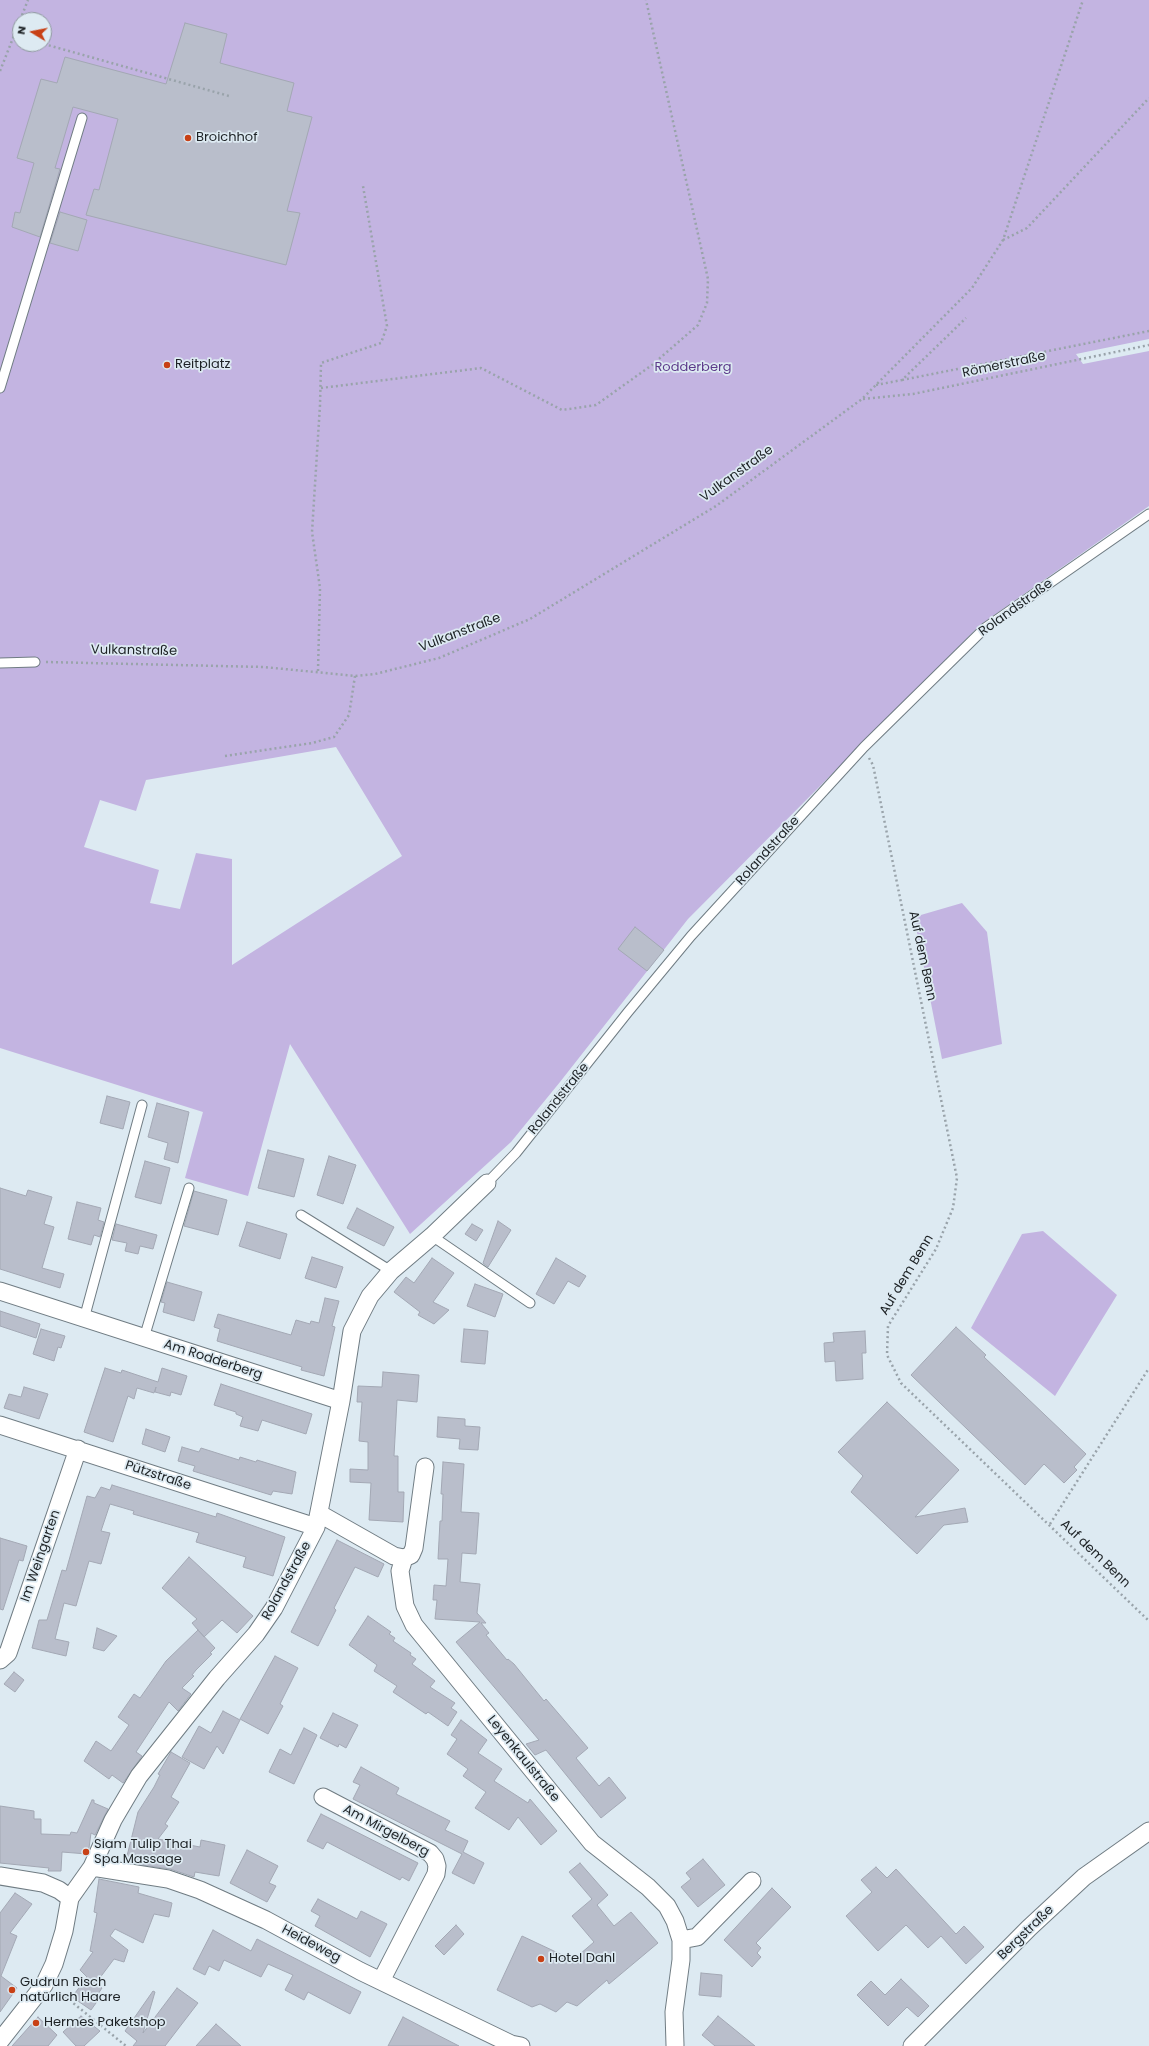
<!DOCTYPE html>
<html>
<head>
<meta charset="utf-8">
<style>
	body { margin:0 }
	#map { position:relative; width:1149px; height:2046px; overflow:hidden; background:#ddeaf2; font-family:Poppins,sans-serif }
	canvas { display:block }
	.north { position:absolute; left:12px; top:12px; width:40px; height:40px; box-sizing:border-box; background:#ddeaf2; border:1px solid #909aa0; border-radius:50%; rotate:280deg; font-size:11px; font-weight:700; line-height:16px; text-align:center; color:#1d2225 }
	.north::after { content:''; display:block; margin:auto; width:14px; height:18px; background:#c84015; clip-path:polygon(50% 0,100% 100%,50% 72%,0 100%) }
</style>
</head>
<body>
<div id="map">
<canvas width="1149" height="2046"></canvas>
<div class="north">N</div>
</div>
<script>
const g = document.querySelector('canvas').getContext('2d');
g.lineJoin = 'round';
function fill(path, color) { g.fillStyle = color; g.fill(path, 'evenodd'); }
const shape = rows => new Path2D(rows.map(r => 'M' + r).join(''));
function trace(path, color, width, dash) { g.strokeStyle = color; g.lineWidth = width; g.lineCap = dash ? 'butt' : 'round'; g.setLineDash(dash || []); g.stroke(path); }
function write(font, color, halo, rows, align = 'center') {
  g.font = font + ' Poppins,sans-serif'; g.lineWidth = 3.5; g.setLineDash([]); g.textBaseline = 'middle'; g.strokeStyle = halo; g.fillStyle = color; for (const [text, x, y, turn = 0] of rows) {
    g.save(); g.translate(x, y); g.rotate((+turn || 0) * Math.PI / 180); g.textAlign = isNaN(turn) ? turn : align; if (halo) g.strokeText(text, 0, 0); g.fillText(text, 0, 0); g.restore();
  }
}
fill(shape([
	[0,0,1149,0,1149,339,1076,354,1083,364,1149,351,1149,506,980,625,688,919,560,1082,511,1142,410,1234,290,1044,248,1196,185,1178,203,1112,0,1048],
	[20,20,44,20,44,44,20,44],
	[336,747,402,856,232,965,232,859,196,853,180,909,150,903,159,870,84,847,100,800,136,811,146,780],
	[962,903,987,932,1002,1044,942,1059,914,917],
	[1043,1231,1117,1295,1055,1396,971,1328,1022,1234]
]), '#c3b4e1');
const building = shape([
	[185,23,227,34,220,63,294,83,287,111,312,117,287,211,300,213,286,265,86,215,94,189,99,190,118,119,73,107,55,168,60,169,40,237,12,227,15,212,20,213,34,163,17,158,41,79,57,83,65,57,166,84,185,23],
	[60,212,87,220,78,251,50,243,60,212],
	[635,927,664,950,647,971,618,949,635,927],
	[107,1096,130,1102,123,1129,100,1123,107,1096],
	[157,1103,189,1112,178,1163,164,1159,168,1143,148,1137,157,1103],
	[268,1150,304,1159,294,1197,258,1188,268,1150],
	[329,1156,356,1165,343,1204,317,1195,329,1156],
	[145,1161,170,1168,161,1204,135,1197,145,1161],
	[0,1188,26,1196,28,1190,52,1197,44,1224,54,1227,42,1268,64,1274,60,1288,0,1269,0,1188],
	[194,1191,227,1200,218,1235,184,1226,194,1191],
	[77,1202,101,1208,98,1220,104,1222,100,1237,94,1235,91,1245,68,1239,77,1202],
	[357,1208,394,1227,384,1246,347,1228,357,1208],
	[498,1221,511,1230,488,1267,483,1263,498,1221],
	[247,1222,287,1234,280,1259,239,1246,247,1222],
	[116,1224,157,1235,153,1249,140,1246,138,1254,125,1251,127,1243,112,1240,116,1224],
	[472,1224,483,1230,476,1241,465,1234,472,1224],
	[312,1257,343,1267,336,1288,305,1278,312,1257],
	[432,1258,454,1273,433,1302,449,1310,434,1324,418,1315,420,1312,394,1292,406,1277,414,1283,432,1258],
	[556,1258,586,1276,579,1287,568,1281,554,1304,536,1294,556,1258],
	[167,1282,202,1292,194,1321,163,1312,165,1303,161,1302,167,1282],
	[475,1284,503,1294,495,1317,467,1306,475,1284],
	[325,1298,339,1301,332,1326,335,1327,324,1376,301,1370,302,1367,217,1341,220,1329,214,1327,218,1314,291,1335,296,1320,310,1324,311,1321,319,1323,325,1298],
	[0,1311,40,1324,36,1338,0,1326,0,1311],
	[956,1327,986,1355,984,1357,1086,1454,1074,1467,1077,1470,1064,1483,1044,1464,1025,1485,911,1375,956,1327],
	[41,1329,65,1336,61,1348,58,1347,54,1361,33,1354,41,1329],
	[464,1329,488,1331,485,1364,461,1362,464,1329],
	[865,1331,866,1353,862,1353,863,1379,836,1381,835,1361,825,1362,824,1343,834,1342,833,1333,865,1331],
	[105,1368,121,1373,122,1370,158,1382,162,1368,187,1376,181,1395,171,1392,170,1396,155,1392,156,1387,154,1393,137,1388,134,1399,128,1396,113,1442,84,1432,105,1368],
	[383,1372,419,1375,417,1402,397,1400,394,1456,398,1456,398,1492,404,1492,403,1522,369,1520,371,1483,350,1482,350,1469,368,1470,368,1442,359,1441,362,1402,357,1402,358,1386,382,1387,383,1372],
	[221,1384,312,1414,306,1434,262,1420,258,1431,240,1426,243,1417,236,1414,236,1412,214,1405,221,1384],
	[24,1387,48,1394,39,1419,4,1408,9,1394,21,1397,24,1387],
	[887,1402,959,1470,915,1517,965,1508,968,1522,944,1525,917,1554,851,1492,863,1476,838,1452,887,1402],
	[438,1417,465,1419,465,1426,480,1427,478,1450,459,1449,460,1439,437,1437,438,1417],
	[146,1429,170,1437,165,1452,142,1444,146,1429],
	[182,1447,199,1452,201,1448,239,1460,240,1457,256,1462,257,1460,296,1472,292,1494,273,1491,271,1495,193,1471,195,1466,178,1461,182,1447],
	[443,1462,464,1464,461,1512,479,1513,476,1554,462,1553,460,1582,480,1584,477,1613,486,1623,481,1623,489,1633,486,1635,507,1660,508,1659,514,1664,544,1701,546,1699,588,1748,576,1758,599,1786,609,1777,626,1798,601,1818,546,1750,535,1755,526,1744,539,1740,456,1642,480,1622,435,1619,437,1600,433,1600,434,1585,446,1586,448,1559,438,1559,440,1521,442,1521,443,1494,441,1494,443,1462],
	[112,1485,216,1517,217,1513,285,1537,273,1576,243,1567,246,1557,196,1542,199,1533,133,1514,134,1511,110,1504,101,1531,110,1533,101,1564,89,1561,76,1606,64,1603,55,1639,69,1642,66,1656,32,1648,39,1620,47,1620,62,1570,66,1571,87,1496,95,1498,101,1487,110,1490,112,1485],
	[0,1538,27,1546,23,1561,19,1560,3,1610,0,1609,0,1538],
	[337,1540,384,1564,378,1577,355,1567,334,1608,336,1610,318,1646,291,1632,337,1540],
	[189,1557,253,1616,237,1633,222,1620,204,1637,192,1623,197,1619,162,1588,189,1557],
	[368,1616,391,1632,389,1634,395,1638,393,1641,411,1653,410,1655,416,1659,412,1664,435,1681,430,1687,455,1703,451,1708,457,1712,448,1726,428,1712,426,1714,393,1692,397,1686,374,1671,377,1665,349,1645,368,1616],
	[97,1628,117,1636,104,1651,93,1648,97,1628],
	[198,1630,215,1648,210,1653,212,1654,196,1670,192,1675,194,1676,182,1688,191,1694,178,1711,169,1702,136,1752,142,1756,123,1783,112,1775,109,1779,84,1761,96,1741,111,1751,129,1725,118,1717,134,1694,140,1698,166,1661,198,1630],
	[275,1656,298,1668,280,1704,283,1706,268,1734,240,1719,275,1656],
	[14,1672,24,1680,15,1692,4,1684,14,1672],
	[223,1711,240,1720,223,1754,217,1746,204,1769,182,1757,199,1726,211,1733,223,1711],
	[333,1713,358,1725,346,1748,339,1744,338,1747,320,1738,333,1713],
	[461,1720,487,1740,478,1753,502,1769,494,1781,528,1803,530,1799,557,1831,541,1845,518,1817,509,1830,475,1808,486,1792,463,1776,468,1769,447,1754,457,1739,451,1735,461,1720],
	[304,1728,317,1735,294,1784,269,1772,280,1749,291,1755,304,1728],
	[171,1752,190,1763,171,1797,179,1802,165,1824,168,1826,158,1839,200,1847,201,1840,225,1845,219,1876,195,1872,194,1877,170,1869,128,1863,126,1860,138,1812,154,1787,160,1775,158,1774,171,1752],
	[361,1767,399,1788,396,1794,450,1821,445,1830,468,1841,463,1852,484,1863,474,1884,452,1873,462,1854,353,1799,360,1785,353,1782,361,1767],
	[92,1800,94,1800,94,1803,108,1809,95,1835,91,1833,89,1848,87,1854,62,1852,61,1871,48,1871,49,1868,0,1863,0,1806,34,1811,34,1819,41,1819,41,1834,70,1835,71,1832,77,1833,92,1800],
	[321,1814,418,1863,409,1881,402,1877,400,1880,327,1842,323,1849,307,1841,321,1814],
	[247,1850,278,1866,269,1883,276,1886,267,1902,230,1883,247,1850],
	[703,1859,725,1885,698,1907,681,1887,691,1879,686,1873,703,1859],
	[580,1863,608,1895,597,1905,614,1926,631,1912,658,1943,609,1984,607,1980,577,2006,567,2002,556,2012,540,2004,532,2007,497,1990,522,1936,573,1960,594,1942,572,1916,592,1899,569,1872,580,1863],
	[876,1867,887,1878,896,1869,956,1934,964,1926,984,1947,966,1964,941,1936,928,1948,906,1925,878,1951,846,1916,872,1892,861,1880,876,1867],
	[99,1879,139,1887,138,1893,172,1903,169,1917,154,1914,143,1943,115,1929,110,1936,128,1950,124,1962,114,1959,96,1983,102,1988,98,1994,101,1996,91,2010,72,1997,87,1977,80,1970,93,1952,90,1951,97,1913,94,1912,99,1879],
	[772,1888,791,1907,756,1943,761,1948,757,1953,761,1957,752,1967,724,1940,772,1888],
	[15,1893,32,1904,10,1933,17,1936,1,1976,17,1988,0,2012,0,1913,15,1893],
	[318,1899,357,1919,361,1911,387,1924,370,1957,315,1926,320,1916,311,1911,318,1899],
	[456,1925,464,1934,444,1955,435,1946,456,1925],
	[213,1930,251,1951,257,1939,361,1992,350,2014,308,1992,304,2000,285,1990,293,1975,268,1964,261,1977,224,1960,219,1971,209,1966,205,1975,193,1969,213,1930],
	[701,1973,722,1975,721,1997,699,1995,701,1973],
	[901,1979,929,2006,918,2017,907,2007,888,2026,857,1995,871,1981,885,1995,901,1979],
	[177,1988,198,2003,165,2046,133,2046,137,2041,125,2031,153,1991,155,1992,143,2033,177,1988],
	[81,2016,100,2031,84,2046,76,2046,63,2032,81,2016],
	[718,2016,755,2046,715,2046,702,2035,718,2016],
	[38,2017,57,2035,48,2046,12,2046,38,2017],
	[403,2017,426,2029,459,2046,388,2046,403,2017],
	[216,2024,241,2046,196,2046,216,2024]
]);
fill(building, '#b9becb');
trace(building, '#a3a8b4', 1);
const lane = shape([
	[0,388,82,118],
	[0,663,35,662],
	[487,1183,516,1153,628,1012,691,936,864,747,985,628,1149,514],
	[301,1215,391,1271],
	[432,1236,530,1303],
	[84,1319,142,1105],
	[144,1338,189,1188]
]);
const street = shape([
	[0,1291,341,1401],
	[0,1425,316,1527],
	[425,1467,414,1548,411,1555,404,1558,400,1571,405,1606,414,1625,592,1843,648,1887,667,1906,675,1921,681,1940,681,1960,674,2012,675,2045],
	[320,1514,394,1556,404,1558],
	[0,1660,8,1653,78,1449],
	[323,1797,430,1853,435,1859,437,1866,436,1874,381,1981],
	[92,1867,168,1879,200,1890,266,1920,360,1971,511,2044,521,2046],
	[0,1876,43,1883,59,1890,70,1898,64,1931,54,1964,44,1985,0,2041],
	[70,1898,92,1867,113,1820,139,1776,217,1678,256,1634,274,1608,316,1527,341,1401,352,1331,370,1296,391,1271,432,1236,487,1183],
	[681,1940,697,1937,752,1881],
	[912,2046,1029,1928,1084,1877,1149,1831]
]);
trace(lane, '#707c83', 11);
trace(street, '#707c83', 19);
trace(shape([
	[13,35,20,37],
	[44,44,229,96],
	[0,71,28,0],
	[1003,240,1027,228,1149,98],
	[902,380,1149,331],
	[876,385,902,380,966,318],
	[321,388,481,368,562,410,596,405,652,365,698,325,707,303,708,279,646,0],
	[863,399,913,394,1149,345],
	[46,662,264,667,355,676,375,674,439,658,530,619,716,506,862,399,972,288,1003,240,1083,0],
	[318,671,320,588,312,532,320,405,321,363,381,343,387,326,363,186],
	[225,756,312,743,334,737,349,715,355,676],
	[869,758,873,765,957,1178,953,1208,936,1249,888,1326,887,1355,901,1383,1149,1621],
	[1050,1524,1149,1368],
	[57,1992,67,1998,126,2046]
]), '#99a3aa', 2.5, [2, 3]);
trace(lane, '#fff', 9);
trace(street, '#fff', 17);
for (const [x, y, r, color] of [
	[188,138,4,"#c84015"],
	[167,365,4,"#c84015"],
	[86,1852,4,"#c84015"],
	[541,1959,4,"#c84015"],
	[12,1990,4,"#c84015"],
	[36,2023,4,"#c84015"]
]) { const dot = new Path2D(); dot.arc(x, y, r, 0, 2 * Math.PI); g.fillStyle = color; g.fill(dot); trace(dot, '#ddeaf2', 1.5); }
write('13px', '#1d2225', '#ddeaf2', [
	["Broichhof",196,138],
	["Reitplatz",175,365],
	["Siam Tulip Thai",94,1845],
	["Spa Massage",94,1860],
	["Hotel Dahl",549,1959],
	["Gudrun Risch",20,1983],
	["natürlich Haare",20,1998],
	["Hermes Paketshop",44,2023]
], 'left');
write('13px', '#1d2225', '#ddeaf2', [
	["Römerstraße",1004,365,-12],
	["Vulkanstraße",737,474,-36],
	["Rolandstraße",1016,608,-36],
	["Vulkanstraße",460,633,-21],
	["Vulkanstraße",134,651,1],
	["Rolandstraße",768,851,-48],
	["Auf dem Benn",922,956,78],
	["Rolandstraße",559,1099,-51],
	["Auf dem Benn",907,1275,-59],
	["Am Rodderberg",213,1360,18],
	["Pützstraße",158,1476,18],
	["Auf dem Benn",1095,1554,44],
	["Im Weingarten",41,1556,-71],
	["Rolandstraße",287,1581,-61],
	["Leyenkaulstraße",523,1759,51],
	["Am Mirgelberg",386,1831,28],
	["Bergstraße",1026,1933,-44],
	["Heideweg",311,1944,28]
]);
write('13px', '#5d3b8b', '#ddeaf2', [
	["Rodderberg",693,368]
]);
</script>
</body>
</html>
